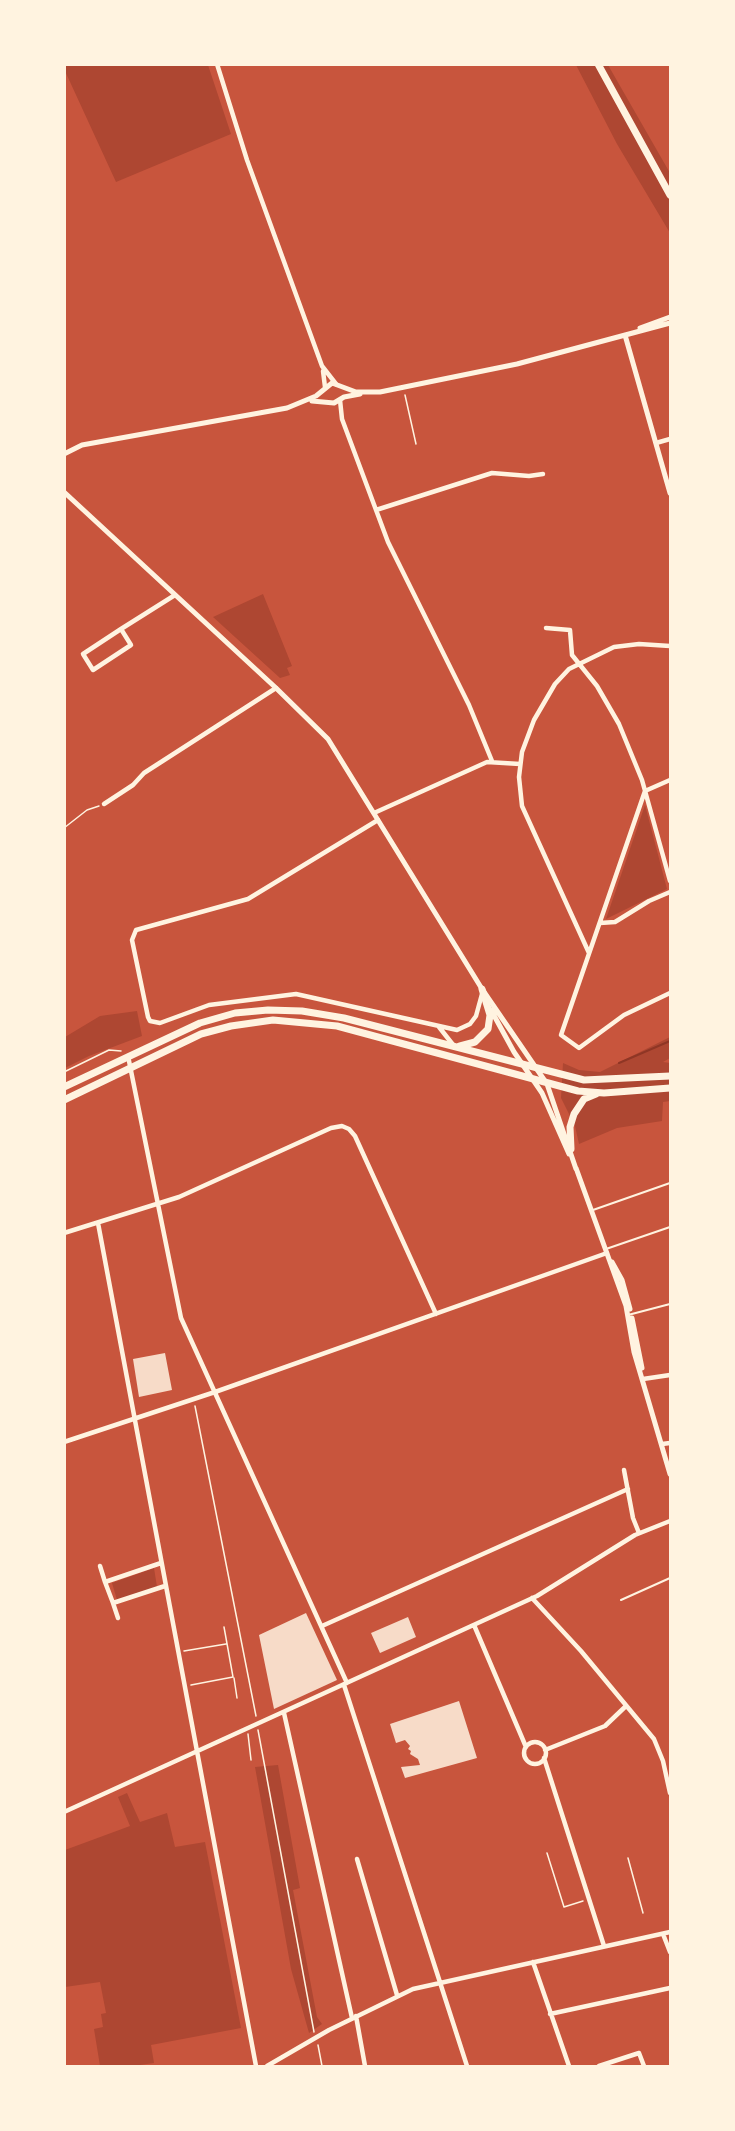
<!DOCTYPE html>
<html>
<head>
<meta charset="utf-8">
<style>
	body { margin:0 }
	#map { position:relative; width:735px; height:2131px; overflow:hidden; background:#c8553d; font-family:"Work Sans",sans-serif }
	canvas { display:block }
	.frame { position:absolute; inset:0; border:66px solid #fff3e0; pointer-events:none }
</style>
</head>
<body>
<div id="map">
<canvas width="735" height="2131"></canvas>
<div class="frame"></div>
</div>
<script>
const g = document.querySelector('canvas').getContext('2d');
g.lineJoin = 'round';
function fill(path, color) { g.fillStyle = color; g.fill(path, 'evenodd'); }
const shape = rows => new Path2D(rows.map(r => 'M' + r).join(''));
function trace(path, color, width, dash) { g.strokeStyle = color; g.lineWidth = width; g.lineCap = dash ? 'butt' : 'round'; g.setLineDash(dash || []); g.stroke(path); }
fill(shape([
	[64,65,208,65,231,134,116,182,65,71],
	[576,65,608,65,670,173,670,233,617,144],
	[263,594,292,666,287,668,290,675,280,678,213,617],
	[645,805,667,889,606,919],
	[137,1011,142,1036,89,1056,65,1068,65,1037,100,1016],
	[670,1037,670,1058,663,1062,670,1063,670,1101,663,1102,662,1121,617,1128,579,1144,575,1126,561,1098,563,1063,579,1070,600,1072],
	[154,1568,157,1587,117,1600,112,1583],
	[278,1765,300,1888,293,1890,317,2017,322,2024,309,2033,291,1969,255,1767],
	[127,1793,140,1822,167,1813,175,1847,205,1842,241,2028,151,2045,154,2063,133,2066,100,2066,94,2029,103,2027,101,2014,106,2013,100,1982,65,1987,65,1850,130,1826,118,1797]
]), '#ae4732');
trace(shape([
	[619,1063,670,1041]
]), '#8f3625', 2);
fill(shape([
	[165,1353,172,1390,139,1397,133,1359],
	[306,1613,337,1680,274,1709,259,1635],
	[408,1617,416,1637,380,1653,371,1633],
	[459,1701,477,1758,405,1778,401,1767,420,1765,418,1759,410,1754,411,1751,408,1749,410,1746,405,1740,396,1743,390,1724]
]), '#f7dbc8');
trace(shape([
	[405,395,416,444],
	[64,828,87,810,99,806],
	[64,1072,109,1050,121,1051],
	[195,1406,256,1716],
	[184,1651,226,1644],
	[234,1678,237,1698],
	[191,1685,233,1677,224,1627],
	[258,1730,314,2032],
	[248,1734,251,1760],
	[547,1853,564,1907,583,1901],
	[628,1858,643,1913],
	[318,2045,322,2066]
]), '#fff3e0', 1.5);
trace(shape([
	[593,1210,670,1183],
	[606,1249,670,1227],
	[628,1315,670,1304],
	[621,1600,670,1578]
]), '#fff3e0', 2);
trace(shape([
	[217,64,247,160,322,366,336,384],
	[323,371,325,387],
	[340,400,342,419,388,542,469,705,492,761],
	[656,443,670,439],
	[376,510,492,473,529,476,543,474],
	[546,628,570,630,572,655,597,686,619,724,642,780,670,881],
	[121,629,131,645,93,670,83,654,121,629,175,595],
	[670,780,645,791,561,1035,579,1048,624,1015,670,993],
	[104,804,133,785,144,773,276,688],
	[374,813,487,762,520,764],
	[378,820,248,899,136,930,132,940,148,1017,150,1021,160,1023,209,1005,296,994,457,1030,470,1024,476,1016,482,994],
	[600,923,615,922,649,901,670,892],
	[589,953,522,806,519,777,522,752,534,720,555,684,569,669,614,647,639,644,670,646],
	[439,1027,454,1046],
	[128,1056,181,1318,347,1683],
	[98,1223,256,2066],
	[64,1233,179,1197,331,1128,342,1126,349,1129,355,1136,436,1314],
	[643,1379,670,1375],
	[64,1442,215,1392,607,1253],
	[662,1444,670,1443],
	[624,1470,633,1518,639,1533],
	[161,1563,105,1582,113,1603,165,1586],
	[100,1566,105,1582],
	[532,1598,581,1651,654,1739,663,1761,670,1793],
	[113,1603,118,1618],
	[474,1625,526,1747],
	[322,1626,628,1489],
	[344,1685,467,2066],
	[284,1713,352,2018],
	'524 1753a11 11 0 1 1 22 0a11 11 0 1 1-22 0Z',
	[545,1750,605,1726,626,1706],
	[544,1758,604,1946],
	[64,1812,537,1596,635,1535,670,1521],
	[357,1859,397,1995],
	[663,1934,670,1952],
	[533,1962,569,2066],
	[550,2014,670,1988],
	[356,2016,365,2066],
	[267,2066,329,2030,413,1989,670,1932],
	[599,2066,639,2053,644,2066]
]), '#fff3e0', 4.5);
trace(shape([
	[640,328,670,317],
	[625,335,670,493],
	[312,401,334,403,344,397,360,394],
	[64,454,82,445,287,408,316,396,332,383,356,392,380,392,517,364,670,323],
	[64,492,276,688,328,739,482,989,547,1084,576,1169],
	[491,1010,514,1052,542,1093,569,1154],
	[576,1168,626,1306,634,1352,670,1474],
	[612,1262,622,1280,630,1309],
	[632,1318,642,1368]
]), '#fff3e0', 5);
trace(shape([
	[598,64,670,195],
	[460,1046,475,1042,488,1029,490,1015,482,989],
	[64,1087,200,1023,235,1013,268,1010,302,1011,344,1018,584,1080,670,1076],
	[64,1100,201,1034,231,1026,273,1020,337,1026,578,1091,604,1093,670,1088],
	[571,1149,570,1127,574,1114,584,1099,596,1094]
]), '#fff3e0', 7);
</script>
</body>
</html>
